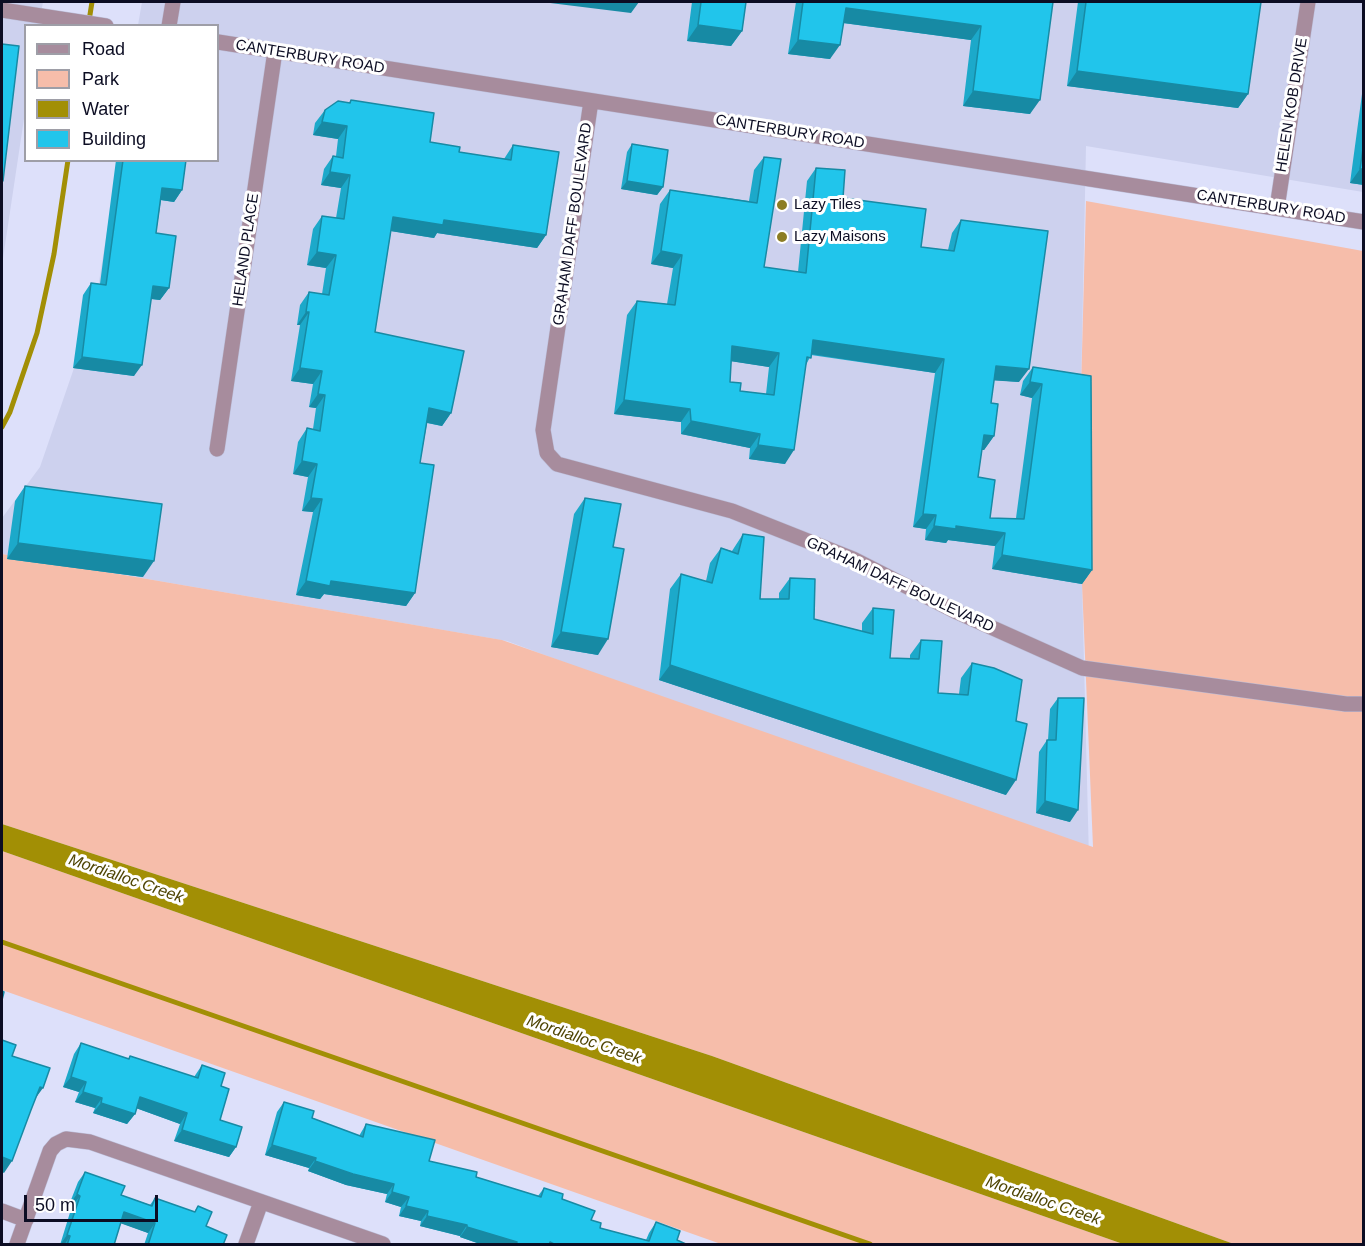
<!DOCTYPE html>
<html>
<head>
<meta charset="utf-8">
<style>
	body { margin:0 }
	#map { position:relative; width:1365px; height:1246px; overflow:hidden; background:#dde0fa; font-family:Arial,sans-serif }
	canvas { display:block }
	.frame { position:absolute; inset:0; border:3px solid #0c0d23; pointer-events:none }
	.legend { position:absolute; left:24px; top:24px; width:195px; height:138px; box-sizing:border-box; background:#fff; border:2px solid #9e9ea7; margin:0; padding:8px 10px; list-style:none; font-size:18px; color:#0c0d23 }
	.legend li { display:flex; align-items:center; gap:12px; height:30px }
	.legend b { width:30px; border:2px solid #9e9ea7 }
	.scale { position:absolute; left:24px; top:1195px; width:134px; height:27px; box-sizing:border-box; border:3px solid #0c0d23; border-top:0; padding-left:8px; font-size:18px; line-height:21px; white-space:nowrap; color:#0c0d23; -webkit-text-stroke:4px #fff; paint-order:stroke }
</style>
</head>
<body>
<div id="map">
<canvas width="1365" height="1246"></canvas>
<div class="frame"></div>
<ul class="legend">
<li><b style="height:8px;background:#a78c9d"></b>Road</li>
<li><b style="height:16px;background:#f6bdaa"></b>Park</li>
<li><b style="height:16px;background:#a28f05"></b>Water</li>
<li><b style="height:16px;background:#21c5eb"></b>Building</li>
</ul>
<div class="scale">50 m</div>
</div>
<script>
const g = document.querySelector('canvas').getContext('2d');
g.lineJoin = 'round';
function fill(path, color) { g.fillStyle = color; g.fill(path, 'evenodd'); }
const shape = rows => new Path2D(rows.map(r => 'M' + r).join(''));
function trace(path, color, width, dash) { g.strokeStyle = color; g.lineWidth = width; g.lineCap = dash ? 'butt' : 'round'; g.setLineDash(dash || []); g.stroke(path); }
function write(font, color, halo, rows, align = 'center') {
  g.font = font + ' Arial,sans-serif'; g.lineWidth = 6; g.setLineDash([]); g.textBaseline = 'middle'; g.strokeStyle = halo; g.fillStyle = color; for (const [text, x, y, turn = 0] of rows) {
    g.save(); g.translate(x, y); g.rotate((+turn || 0) * Math.PI / 180); g.textAlign = isNaN(turn) ? turn : align; if (halo) g.strokeText(text, 0, 0); g.fillText(text, 0, 0); g.restore();
  }
}
fill(shape([
	[2,2,43,2,39,25,26,26,25,112,2,265],
	[142,2,1363,2,1363,192,1086,146,1081,390,1082,584,1089,859,507,641,2,554,2,518,40,467,95,307,118,161,218,160,218,26,138,25]
]), '#cdd1ee');
fill(shape([
	[1086,201,1363,251,1363,1244,1234,1244,712,1056,2,824,2,554,502,640,1093,847,1082,584,1081,390],
	[2,851,1123,1244,721,1244,2,990]
]), '#f6bdaa');
fill(shape([
	[2,824,712,1056,1234,1244,1123,1244,2,851]
]), '#a28f05');
trace(shape([
	[89,21,92,2],
	[2,427,10,412,37,333,54,254,68,160],
	[2,942,870,1244]
]), '#a28f05', 5);
const street = shape([
	[2,10,106,26],
	[169,26,173,2],
	[218,42,1364,222],
	[591,101,543,430,547,453,557,464,732,511,853,559,957,612,1082,668,1346,704,1364,704],
	[1277,208,1308,2],
	[217,449,275,51],
	[2,1211,26,1220],
	[17,1244,50,1151,56,1144,66,1139,90,1142,383,1244],
	[246,1244,261,1202]
]);
trace(street, '#bcbed8', 16);
trace(street, '#a78c9d', 15);
fill(shape([
	[692,2,746,2,742,31,731,46,687,41],
	[796,2,1053,2,1030,114,963,106,971,40,843,23,830,59,788,54],
	[1078,2,1261,2,1248,94,1238,108,1067,86],
	[1364,91,1364,185,1350,183,1362,94],
	[351,100,430,142,459,152,504,159,513,145,546,235,537,248,437,233,434,238,391,231,375,332,451,413,442,426,427,423,420,463,415,593,406,606,324,594,320,599,296,595,313,512,302,511,308,477,293,474,298,442,307,428,313,429,316,408,309,407,313,384,291,381,300,325,297,325,300,305,309,292,322,294,326,268,307,265,313,229,322,216,336,218,341,188,321,185,324,169,333,156,336,156,338,139,313,135,315,123,325,110,349,103],
	[632,144,663,187,657,195,621,189,627,152],
	[764,157,764,267,798,272,807,181,816,168,843,198,921,247,948,250,952,233,961,220,1019,382,994,380,991,403,994,436,984,450,982,450,978,477,990,518,1016,518,1032,398,1020,395,1023,381,1033,367,1091,376,1092,570,1082,584,992,569,995,546,948,540,946,543,925,540,926,529,913,527,935,373,811,355,806,365,785,464,749,459,750,448,681,434,681,422,614,414,627,315,637,301,667,304,673,268,651,264,660,204,670,190,749,201,754,170],
	[731,361,769,367,766,394,740,391,730,382],
	[116,160,186,160,182,190,174,202,161,200,156,233,169,288,160,300,151,299,134,376,73,368,83,295,91,283,100,284],
	[25,486,143,577,7,559,15,501],
	[585,498,613,547,598,655,551,647,574,514],
	[743,534,760,599,779,599,779,593,790,578,814,619,862,631,862,623,873,608,890,658,910,658,910,655,921,640,938,693,959,694,961,678,972,663,1006,795,659,680,670,589,681,574,706,581,710,563,721,548,732,551],
	[1058,698,1070,822,1036,813,1039,752,1047,740,1048,740,1050,709],
	[81,1043,128,1059,130,1056,194,1077,202,1065,221,1086,220,1120,236,1147,229,1157,174,1141,180,1124,136,1108,135,1114,127,1124,93,1113,95,1108,75,1102,79,1092,63,1087,74,1054],
	[284,1102,312,1118,359,1136,366,1124,429,1161,476,1177,538,1196,544,1188,562,1199,591,1220,600,1228,646,1240,649,1233,656,1222,677,1240,688,1245,483,1245,460,1237,460,1236,420,1226,421,1221,399,1216,401,1207,385,1202,387,1194,346,1185,308,1171,309,1168,265,1155,277,1112],
	[85,1172,121,1195,150,1205,155,1198,194,1212,198,1206,206,1226,223,1245,144,1245,148,1233,121,1223,114,1245,60,1245,72,1206,69,1205,78,1182]
]), '#1ca9ca');
fill(shape([
	[542,2,639,2,631,13],
	[846,8,981,26,971,40,836,22],
	[698,25,742,31,731,46,687,41],
	[798,40,840,45,830,59,788,54],
	[1077,71,1248,94,1238,108,1067,86],
	[973,91,1040,100,1030,114,963,106],
	[322,122,347,126,338,139,313,135],
	[1360,169,1364,169,1364,185,1350,183],
	[330,172,350,175,341,188,321,185],
	[627,181,663,187,657,195,621,189],
	[162,188,182,190,174,202,154,199],
	[393,217,444,220,546,235,537,248,437,233,434,238,384,230],
	[661,251,682,255,673,268,651,264],
	[317,252,336,255,326,268,307,265],
	[153,286,169,288,160,300,144,298],
	[306,312,309,312,300,325,297,325],
	[813,340,944,359,935,373,804,353],
	[732,346,779,353,769,367,723,360],
	[82,357,142,365,134,376,73,368],
	[996,366,1029,369,1019,382,987,380],
	[300,368,322,371,313,384,291,381],
	[1030,382,1042,384,1032,398,1020,395],
	[318,394,325,395,316,408,309,407],
	[624,400,690,409,681,422,614,414],
	[429,408,451,413,442,426,419,421],
	[691,421,760,434,750,448,681,434],
	[984,435,994,436,984,450,974,448],
	[758,445,794,450,785,464,749,459],
	[302,461,317,464,308,477,293,474],
	[311,498,322,499,313,512,302,511],
	[923,514,936,515,926,529,913,527],
	[934,526,956,526,1005,533,995,546,948,540,946,543,925,540],
	[18,543,154,561,143,577,7,559],
	[1002,555,1092,570,1082,584,992,569],
	[306,581,331,581,415,593,406,606,324,594,320,599,296,595],
	[561,632,608,639,598,655,551,647],
	[670,665,1016,780,1006,795,659,680],
	[1045,801,1078,810,1070,822,1036,813],
	[71,1077,86,1082,79,1092,63,1087],
	[40,1087,43,1088,35,1099],
	[83,1092,102,1098,95,1108,75,1102],
	[140,1097,187,1113,180,1124,133,1107],
	[101,1103,135,1114,127,1124,93,1113],
	[182,1130,236,1147,229,1157,174,1141],
	[272,1145,316,1158,309,1168,265,1155],
	[2,1157,12,1161,4,1173,2,1172],
	[315,1161,394,1184,387,1194,346,1185,308,1171],
	[392,1192,409,1197,401,1207,385,1202],
	[77,1194,80,1196,72,1206,69,1205],
	[406,1206,428,1211,421,1221,399,1216],
	[124,1212,155,1223,148,1233,117,1222],
	[427,1216,467,1225,460,1236,420,1226],
	[467,1227,517,1242,515,1245,483,1245,460,1237],
	[67,1235,70,1236,64,1245,60,1245]
]), '#178aa4');
const building = shape([
	[701,2,746,2,742,31,698,25,701,2],
	[803,2,1053,2,1040,100,973,91,981,26,846,8,840,45,798,40,803,2],
	[1086,2,1261,2,1248,94,1077,71,1086,2],
	[2,44,19,46,3,181,2,180,2,44],
	[351,100,434,113,430,142,460,147,459,152,511,160,513,145,559,152,546,235,444,220,443,225,393,217,375,332,464,351,451,413,429,408,420,463,434,465,415,593,331,581,330,586,306,581,322,499,311,498,317,464,302,461,307,428,320,431,325,395,318,394,322,371,300,368,309,312,306,312,309,292,329,295,336,255,317,252,322,216,344,219,350,175,330,172,333,156,343,158,347,126,322,122,325,110,338,101,350,103,351,100],
	[1364,142,1364,169,1360,169,1364,142],
	[632,144,668,150,663,187,627,181,632,144],
	[764,157,781,159,764,267,806,273,816,168,845,170,843,198,926,209,921,247,954,251,961,220,1048,231,1029,369,996,366,991,403,998,404,994,436,984,435,978,477,995,480,990,518,1024,519,1042,384,1030,382,1033,367,1091,376,1092,570,1002,555,1005,533,956,526,956,529,934,526,936,515,923,514,944,359,813,340,811,358,807,357,794,450,758,445,760,434,691,421,690,409,624,400,637,301,675,305,682,255,661,251,670,190,757,203,764,157],
	[732,346,779,353,774,395,740,391,741,383,730,382,732,346],
	[123,160,186,160,182,190,162,188,156,233,176,236,169,288,153,286,142,365,82,357,91,283,106,285,123,160],
	[25,486,162,504,154,561,18,543,25,486],
	[585,498,621,504,613,547,624,549,608,639,561,632,585,498],
	[743,534,764,537,760,599,789,599,790,578,815,579,814,619,873,634,873,608,894,610,890,658,919,659,921,640,942,641,938,693,968,695,972,663,994,668,1022,680,1016,721,1027,724,1016,780,670,665,681,574,712,583,721,548,738,554,743,534],
	[1058,698,1084,698,1078,810,1045,801,1047,740,1056,740,1058,698],
	[2,991,4,992,2,1000,2,991],
	[2,1040,16,1045,12,1056,50,1068,43,1088,40,1087,31,1110,12,1161,2,1157,2,1040],
	[81,1043,129,1059,130,1056,198,1078,202,1065,225,1073,221,1086,229,1089,220,1120,242,1127,236,1147,182,1130,187,1113,140,1097,135,1114,101,1103,102,1098,83,1092,86,1082,71,1077,81,1043],
	[284,1102,314,1111,312,1118,363,1137,366,1124,435,1140,429,1161,477,1172,476,1177,541,1197,544,1188,563,1194,562,1199,595,1211,591,1220,601,1223,600,1228,649,1241,656,1222,680,1231,677,1240,688,1245,556,1245,550,1242,549,1245,516,1245,517,1242,467,1227,467,1225,427,1216,428,1211,406,1206,409,1197,392,1192,394,1184,353,1174,315,1161,316,1158,272,1145,284,1102],
	[85,1172,125,1186,121,1195,152,1206,155,1198,195,1212,198,1206,212,1212,206,1226,227,1235,223,1245,148,1245,155,1223,124,1212,114,1245,67,1245,70,1236,67,1235,80,1196,77,1194,85,1172]
]);
fill(building, '#21c5eb');
trace(building, '#178aa4', 1.5);
for (const [x, y, r, color] of [
	[782,205,6,"#8c7d23"],
	[782,237,6,"#8c7d23"]
]) { const dot = new Path2D(); dot.arc(x, y, r, 0, 2 * Math.PI); g.fillStyle = color; g.fill(dot); trace(dot, '#fff', 2); }
write('15px', '#0c0d23', '#fff', [
	["CANTERBURY ROAD",310,57,9],
	["HELEN KOB DRIVE",1292,105,-81],
	["CANTERBURY ROAD",790,132,9],
	["CANTERBURY ROAD",1271,207,9],
	["GRAHAM DAFF BOULEVARD",573,224,-82],
	["HELAND PLACE",246,250,-82],
	["GRAHAM DAFF BOULEVARD",900,585,25]
]);
write('15px', '#0c0d23', '#fff', [
	["Lazy Tiles",794,205],
	["Lazy Maisons",794,237]
], 'left');
write('italic 16px', '#4f4504', '#fff', [
	["Mordialloc Creek",126,879,19],
	["Mordialloc Creek",584,1040,19],
	["Mordialloc Creek",1043,1201,19]
]);
</script>
</body>
</html>
